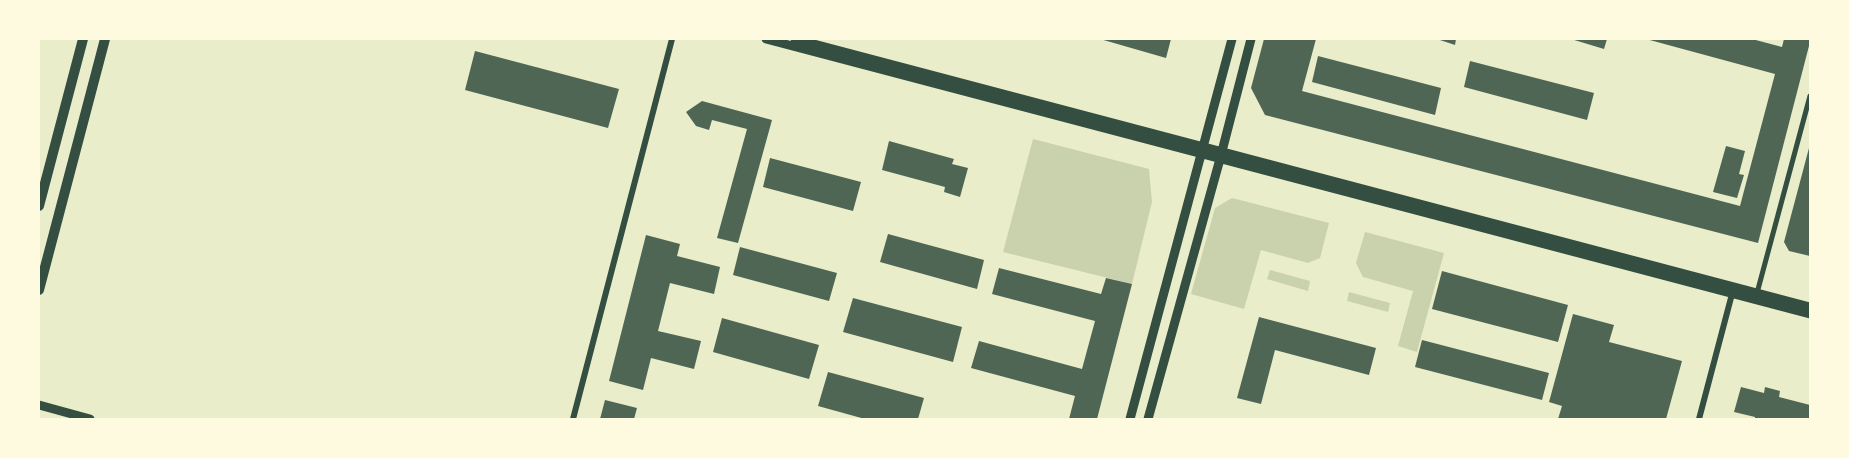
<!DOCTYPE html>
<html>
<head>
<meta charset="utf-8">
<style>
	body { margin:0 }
	#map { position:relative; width:1849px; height:458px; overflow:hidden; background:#e9edc9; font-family:Spectral,serif }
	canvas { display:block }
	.frame { position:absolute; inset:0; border:40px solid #fefae0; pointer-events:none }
</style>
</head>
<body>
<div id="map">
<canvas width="1849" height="458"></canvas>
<div class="frame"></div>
</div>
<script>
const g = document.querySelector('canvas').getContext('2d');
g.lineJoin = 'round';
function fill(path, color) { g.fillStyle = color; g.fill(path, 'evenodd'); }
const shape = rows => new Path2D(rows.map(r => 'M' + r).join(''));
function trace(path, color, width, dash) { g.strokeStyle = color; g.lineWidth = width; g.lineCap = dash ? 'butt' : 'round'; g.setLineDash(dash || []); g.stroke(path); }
fill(shape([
	[1033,139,1149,169,1152,202,1132,284,1003,252],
	[1232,198,1329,223,1320,258,1308,263,1261,250,1244,309,1191,294,1215,208],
	[1365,232,1444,253,1417,352,1398,346,1413,291,1363,277,1356,263],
	[1270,270,1310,281,1308,291,1267,279],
	[1349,292,1390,303,1388,312,1347,301]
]), '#cad2ad');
fill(shape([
	[1100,39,1171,39,1166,58],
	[1264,39,1316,39,1302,91,1740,206,1775,74,1646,39,1752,39,1782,47,1784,39,1810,39,1810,42,1758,243,1265,115,1251,88],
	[1437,39,1456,39,1455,45],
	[1571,39,1607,39,1604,49],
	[475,51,619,89,608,128,465,90],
	[1318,56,1441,88,1435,115,1312,82],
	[1470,61,1594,93,1587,120,1464,87],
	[702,101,772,120,738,243,717,238,747,129,712,120,709,130,696,126,686,112],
	[889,141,954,159,952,164,968,168,960,197,944,192,945,187,882,170],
	[1726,146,1745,151,1739,174,1744,175,1737,198,1713,192],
	[1809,148,1810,148,1810,256,1789,251,1784,242],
	[770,158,861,182,853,211,763,187],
	[888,234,984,260,977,289,880,262],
	[646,235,680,244,677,256,720,267,714,294,670,283,658,331,701,341,694,369,651,358,643,390,609,381],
	[740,247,837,273,829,301,733,275],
	[999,268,1101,294,1106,278,1132,284,1097,419,1069,419,1075,396,971,368,979,341,1082,369,1095,321,992,294],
	[1442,271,1568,305,1558,342,1432,309],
	[853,298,962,327,953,362,843,332],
	[1573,314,1614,325,1609,342,1682,361,1666,419,1558,419,1562,406,1549,402],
	[1259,317,1376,348,1369,375,1275,350,1261,404,1237,398],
	[722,318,819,345,809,379,713,352],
	[1422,340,1549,373,1542,400,1415,367],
	[828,372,924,398,918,419,865,419,818,406],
	[1741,387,1764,393,1765,387,1780,391,1779,397,1810,405,1810,419,1755,419,1755,417,1734,412],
	[605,400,637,408,634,419,600,419]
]), '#4f6655');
trace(shape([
	[1757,293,1810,96]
]), '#344e41', 5);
trace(shape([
	[573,419,672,39],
	[1699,419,1732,294]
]), '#344e41', 6);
trace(shape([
	[766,39,1810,314],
	[795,39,1810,307],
	[39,405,90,419],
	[1130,419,1232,39],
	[1148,419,1220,159,1251,39]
]), '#344e41', 9);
trace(shape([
	[39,206,83,39],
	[39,290,105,39]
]), '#344e41', 10);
</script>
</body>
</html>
